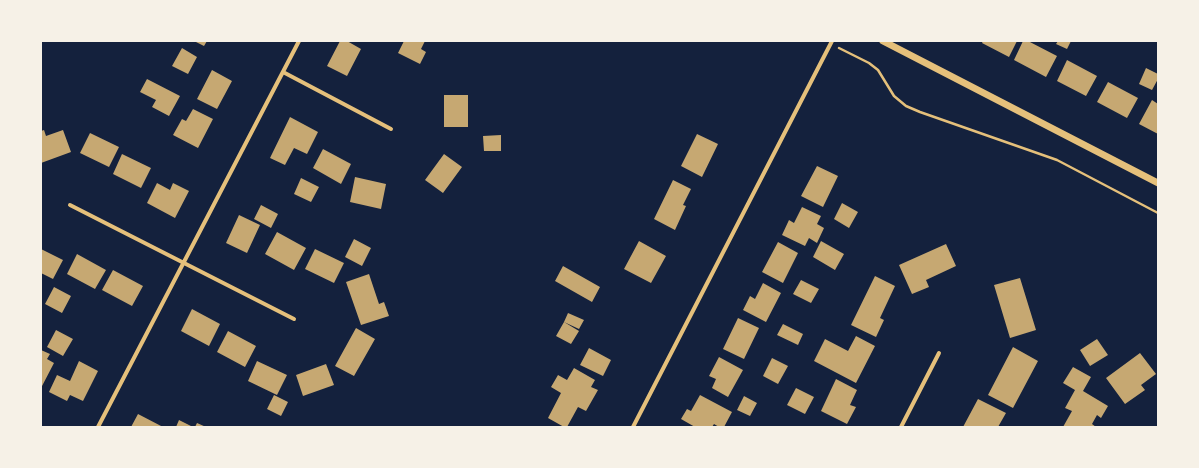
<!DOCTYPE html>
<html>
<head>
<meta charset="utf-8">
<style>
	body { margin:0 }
	#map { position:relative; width:1199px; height:468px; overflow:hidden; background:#14213d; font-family:Merriweather,serif }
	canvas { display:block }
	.frame { position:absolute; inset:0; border:42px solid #f6f1e7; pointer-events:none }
</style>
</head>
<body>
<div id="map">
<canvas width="1199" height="468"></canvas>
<div class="frame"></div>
</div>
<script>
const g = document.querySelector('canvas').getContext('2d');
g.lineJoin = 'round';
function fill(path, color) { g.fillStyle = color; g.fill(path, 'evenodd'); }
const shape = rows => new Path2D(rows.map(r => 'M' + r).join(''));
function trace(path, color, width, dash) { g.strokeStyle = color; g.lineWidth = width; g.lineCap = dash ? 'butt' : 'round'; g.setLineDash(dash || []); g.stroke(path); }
fill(shape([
	[194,41,207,41,204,46],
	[340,41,347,41,361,49,347,76,327,66],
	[404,41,425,41,421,49,426,52,420,64,398,53],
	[983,41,1017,41,1009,57,982,43],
	[1023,41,1028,41,1057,56,1046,77,1014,60],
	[1058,41,1071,41,1067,49,1056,44],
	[182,48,197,57,188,74,172,66],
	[1067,60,1097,76,1086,96,1057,81],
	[1146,68,1158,74,1158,79,1152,90,1139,84],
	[212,70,232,81,217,109,197,99],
	[147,79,180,96,169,116,152,107,156,100,140,92],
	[1108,82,1138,98,1127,118,1097,102],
	[444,95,468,95,468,127,444,127],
	[1152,100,1158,104,1158,134,1139,124],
	[193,109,213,119,198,148,173,135,182,119,186,121],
	[290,117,318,132,307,154,294,148,285,165,270,158],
	[44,130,46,136,63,130,71,152,41,163,41,131],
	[90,133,119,147,109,167,80,153],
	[697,134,718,144,702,177,681,166],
	[501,135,501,151,484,151,483,136],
	[323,149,351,164,341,184,313,168],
	[122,154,151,168,141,188,113,174],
	[444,154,462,167,443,193,425,180],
	[817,166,838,176,823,207,801,196],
	[355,177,386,184,381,209,350,202],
	[301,178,319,187,311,202,294,194],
	[673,180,691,189,683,205,686,206,675,230,654,219],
	[157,183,170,190,173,183,189,191,175,218,147,203],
	[842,203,858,212,849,228,834,219],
	[261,205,278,214,271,228,254,219],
	[802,207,821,216,817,224,824,228,817,243,809,238,805,246,782,235,789,220,794,223],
	[239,215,260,225,247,253,226,243],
	[277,232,306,248,294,270,265,254],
	[354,239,371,248,362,266,345,257],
	[639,241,666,256,651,283,624,269],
	[821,241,844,254,835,270,813,257],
	[778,242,798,253,783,283,762,272],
	[946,244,956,266,926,280,929,287,912,294,899,265],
	[41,249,63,260,53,279,41,273],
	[315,249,344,263,334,283,305,269],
	[77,254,106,270,95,289,67,274],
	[563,266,600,287,592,302,555,281],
	[113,270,143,286,132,306,102,290],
	[369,274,379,304,384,302,389,316,361,325,346,282],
	[875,276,895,286,880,318,884,320,876,337,851,325],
	[1020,278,1036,330,1010,338,994,285],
	[801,280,819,289,811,303,793,294],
	[763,283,781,293,766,322,743,310,750,296,755,299],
	[54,287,71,296,62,313,45,304],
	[192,309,220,324,209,346,181,331],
	[568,313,584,320,579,329,564,322],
	[738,318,759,328,744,359,723,349],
	[564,322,579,331,571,344,556,336],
	[783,324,803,334,798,345,777,335],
	[356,328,375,339,354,376,335,366],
	[56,330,73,339,63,356,47,347],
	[228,331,256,346,245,367,217,352],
	[856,336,875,346,856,383,814,361,825,339,848,351],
	[1097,339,1108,355,1090,366,1080,350],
	[1013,347,1038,361,1013,408,988,395],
	[589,348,611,360,603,376,580,365],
	[41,350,50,354,47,359,54,363,41,388],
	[1140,353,1156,374,1141,385,1145,390,1125,404,1106,378],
	[719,357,743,370,728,397,712,388,716,379,709,376],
	[772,358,788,366,778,384,763,376],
	[79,361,98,371,83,401,70,395,67,401,49,392,57,375,70,381],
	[257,361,287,375,277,395,248,381],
	[326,364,334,385,303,396,296,375],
	[1073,367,1091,377,1083,391,1108,406,1101,418,1097,415,1092,424,1096,427,1063,427,1072,411,1065,408,1075,390,1063,383],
	[574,368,595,380,591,387,598,390,586,411,578,407,567,427,564,427,548,418,561,393,551,387,558,375,567,380],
	[836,379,857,390,850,405,856,407,847,424,821,411],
	[796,388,814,397,805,414,787,405],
	[274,395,288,402,281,416,267,409],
	[700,395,732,412,724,427,719,427,714,424,712,427,695,427,681,419,687,409,691,411],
	[744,396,757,403,750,416,737,410],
	[978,399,1006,413,998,427,963,427],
	[138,414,163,427,131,427],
	[179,420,193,427,176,427],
	[197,423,206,427,195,427]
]), '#c6a872');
trace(shape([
	[839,48,869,63,878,70,894,96,906,106,920,112,1057,160,1158,213]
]), '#e5c07b', 2.5);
trace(shape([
	[283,72,391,129],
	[70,205,294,319],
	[98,427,299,41],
	[633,427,832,41],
	[901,427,939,353]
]), '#e5c07b', 4);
trace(shape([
	[883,41,1158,183]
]), '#e5c07b', 7);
</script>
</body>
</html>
